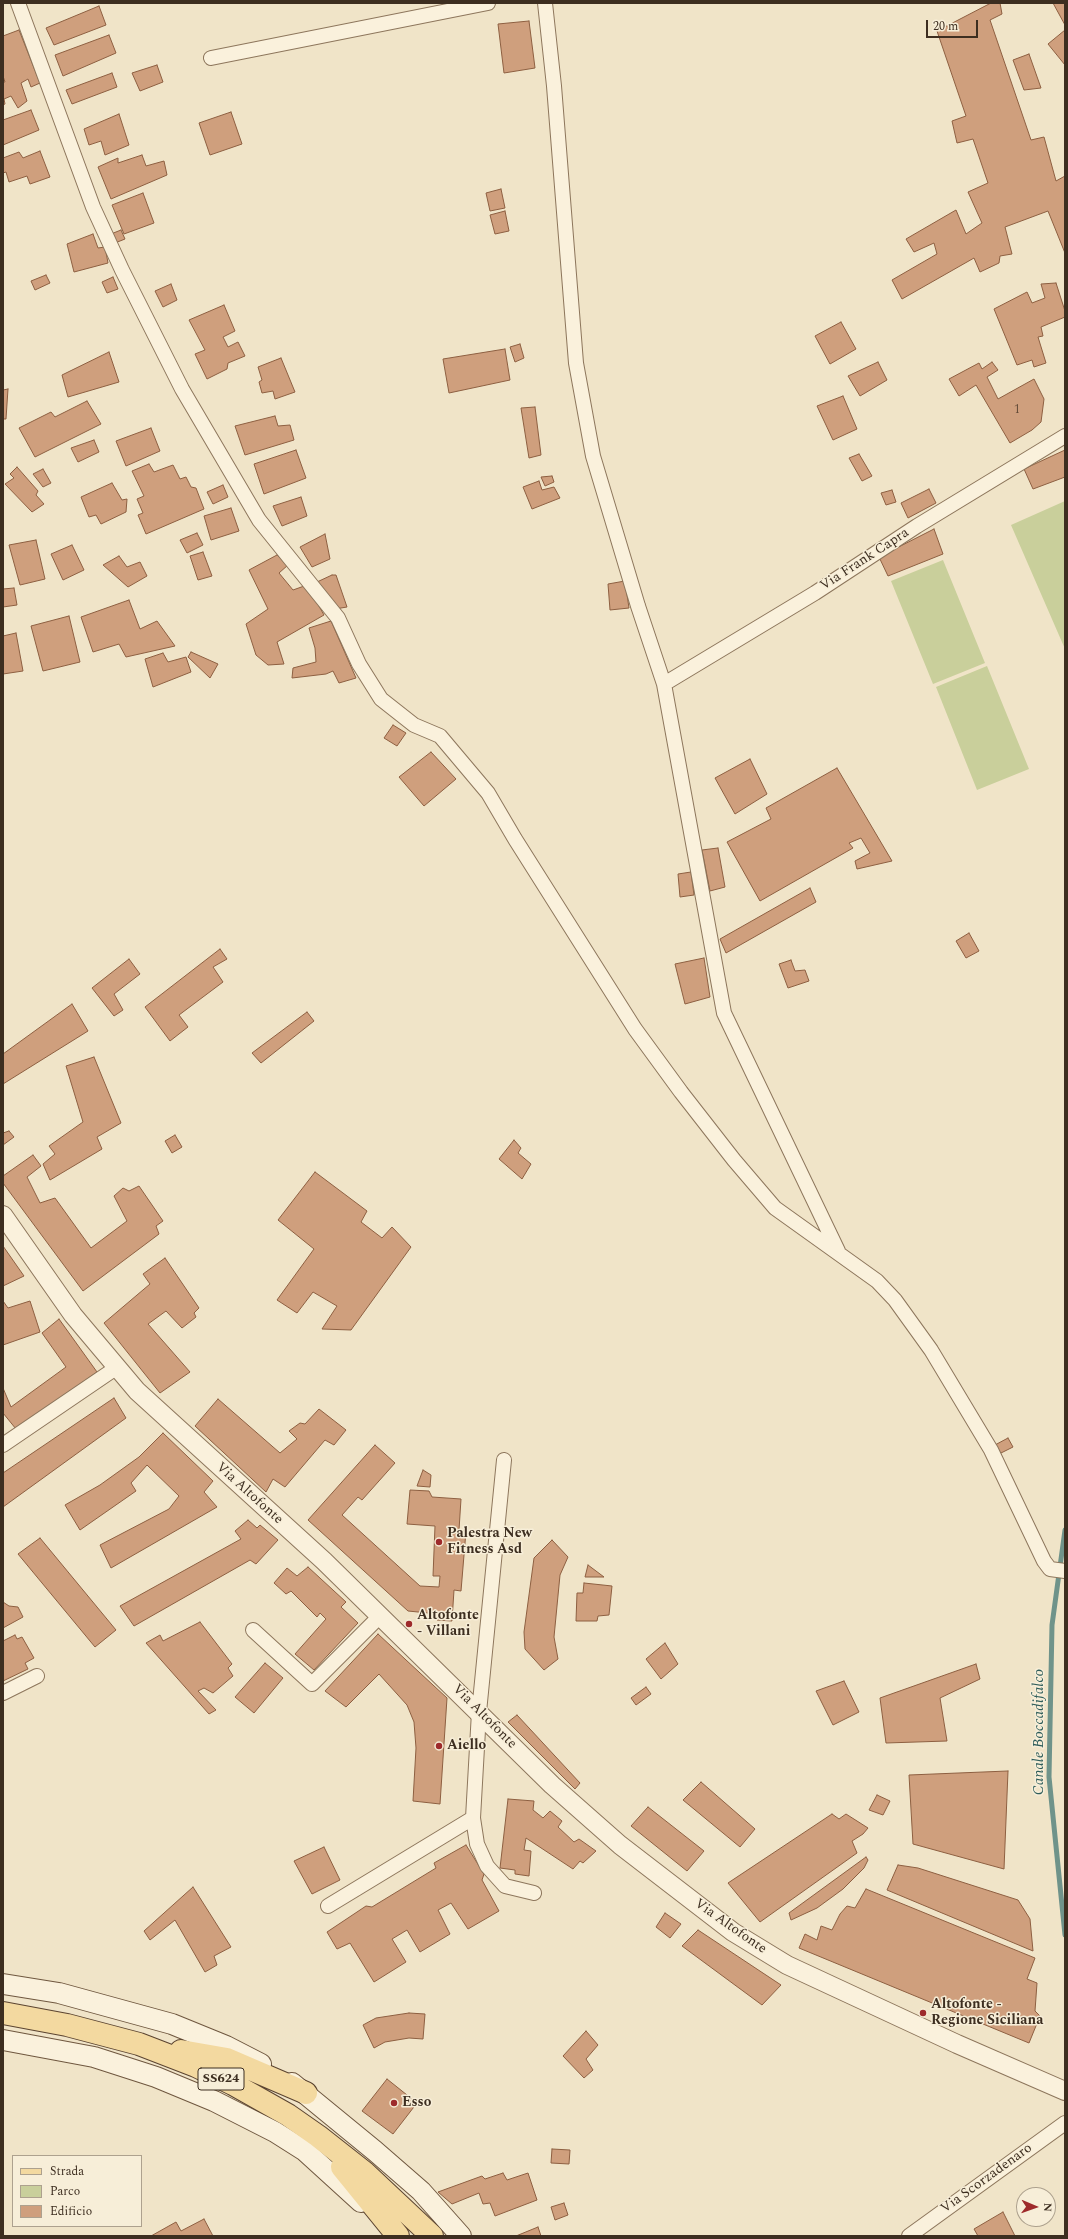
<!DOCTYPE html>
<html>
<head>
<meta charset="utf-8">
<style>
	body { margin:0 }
	#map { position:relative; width:1068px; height:2239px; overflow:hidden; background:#f0e4c8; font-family:Spectral,serif }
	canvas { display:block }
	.frame { position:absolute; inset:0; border:4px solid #3d2e20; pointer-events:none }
	.legend { position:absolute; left:12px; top:2155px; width:130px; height:72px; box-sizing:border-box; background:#f7eed8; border:1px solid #ada18e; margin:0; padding:5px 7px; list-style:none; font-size:12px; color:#3d2e20 }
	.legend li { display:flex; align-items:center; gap:8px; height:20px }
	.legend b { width:20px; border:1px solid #ada18e }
	.north { position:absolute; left:1016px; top:2187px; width:40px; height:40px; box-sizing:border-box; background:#f7eed8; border:1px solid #ada18e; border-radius:50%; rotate:92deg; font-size:11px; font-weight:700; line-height:16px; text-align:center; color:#3d2e20 }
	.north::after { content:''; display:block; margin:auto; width:14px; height:18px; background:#9e2a2b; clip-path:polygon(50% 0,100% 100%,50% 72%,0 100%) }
	.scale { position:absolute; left:926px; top:20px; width:52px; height:18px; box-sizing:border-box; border:2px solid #3d2e20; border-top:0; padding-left:5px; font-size:12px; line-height:14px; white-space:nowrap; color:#3d2e20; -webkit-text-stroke:3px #f7eed8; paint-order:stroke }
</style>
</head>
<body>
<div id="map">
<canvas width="1068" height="2239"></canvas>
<div class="frame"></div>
<ul class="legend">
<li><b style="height:5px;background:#f3d9a0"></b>Strada</li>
<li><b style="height:11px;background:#c9cf9b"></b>Parco</li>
<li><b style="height:11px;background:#cf9f7d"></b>Edificio</li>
</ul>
<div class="north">N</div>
<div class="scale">20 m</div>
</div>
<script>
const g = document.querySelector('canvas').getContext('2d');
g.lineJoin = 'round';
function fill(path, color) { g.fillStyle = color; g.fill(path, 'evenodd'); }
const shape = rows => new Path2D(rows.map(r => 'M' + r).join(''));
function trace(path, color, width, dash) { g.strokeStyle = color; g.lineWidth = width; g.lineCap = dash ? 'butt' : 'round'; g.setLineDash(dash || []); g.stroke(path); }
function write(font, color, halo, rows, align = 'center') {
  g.font = font + ' Spectral,serif'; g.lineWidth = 3; g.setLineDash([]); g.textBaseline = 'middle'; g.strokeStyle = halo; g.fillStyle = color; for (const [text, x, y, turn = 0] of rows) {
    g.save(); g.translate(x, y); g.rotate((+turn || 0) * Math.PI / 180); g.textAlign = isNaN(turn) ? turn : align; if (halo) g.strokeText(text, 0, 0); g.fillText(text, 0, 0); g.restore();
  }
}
fill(shape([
	[1065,501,1065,649,1011,525],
	[943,560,985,663,933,684,891,581],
	[987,666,1029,769,977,790,936,687]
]), '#c9cf9b');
trace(shape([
	[1065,1530,1052,1625,1049,1777,1065,1935]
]), '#6f938a', 5);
const building = shape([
	[991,3,1000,3,1002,14,990,20,1031,140,1044,137,1056,181,1065,176,1065,253,1048,211,1005,227,1012,254,1000,256,999,263,980,272,974,258,902,299,892,280,937,254,934,243,914,252,906,239,956,210,966,234,982,223,968,192,988,183,973,139,957,143,952,121,966,116,937,31,991,3],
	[1053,3,1065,3,1065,25,1053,3],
	[99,6,106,25,54,45,46,28,99,6],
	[529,21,535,68,504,73,498,24,529,21],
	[19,30,40,83,31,87,28,79,21,83,27,101,18,108,11,96,4,99,5,104,3,105,3,82,5,82,3,76,3,36,19,30],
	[1065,30,1065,65,1048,44,1065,30],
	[109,35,116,53,63,76,55,55,109,35],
	[1029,54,1041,88,1024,90,1013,60,1029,54],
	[157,65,163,82,140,91,132,73,157,65],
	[112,73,117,87,72,104,66,90,112,73],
	[31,110,39,130,3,145,3,120,31,110],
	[231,112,242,144,210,155,199,123,231,112],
	[119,114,129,145,105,155,101,141,89,145,84,129,119,114],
	[40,151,50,177,30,184,27,176,9,182,6,172,3,173,3,158,19,152,23,158,40,151],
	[142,155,146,166,164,161,167,175,111,199,98,167,118,158,118,163,142,155],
	[501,189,505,208,490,211,486,193,501,189],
	[143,193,154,223,124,234,112,205,143,193],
	[505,211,509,231,495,234,490,215,505,211],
	[121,230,125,239,115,243,111,234,121,230],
	[93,234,98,248,105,247,108,263,74,272,67,244,93,234],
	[46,275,50,283,35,290,31,281,46,275],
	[113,277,118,289,107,293,102,282,113,277],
	[1056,283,1065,311,1065,317,1041,327,1043,336,1038,337,1046,363,1034,367,1032,360,1017,365,994,309,1027,292,1032,303,1045,298,1041,284,1056,283],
	[171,284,177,300,163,307,155,291,171,284],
	[224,305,235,331,223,337,228,347,238,342,245,356,228,363,227,369,207,379,195,354,205,350,189,320,224,305],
	[841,322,856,349,830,364,815,336,841,322],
	[520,344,524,358,515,362,510,347,520,344],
	[505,349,510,380,449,393,443,359,505,349],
	[109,352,119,382,68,397,62,375,109,352],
	[281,358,295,392,275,399,273,391,262,393,259,382,262,380,258,367,281,358],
	[878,362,887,380,860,396,848,376,878,362],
	[992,362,998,370,987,377,998,399,1034,379,1044,399,1041,422,1032,430,1010,443,976,385,959,396,949,379,979,363,982,369,992,362],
	[8,389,6,419,3,419,3,390,8,389],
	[843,396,857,429,833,440,817,406,843,396],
	[87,401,101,424,35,457,19,428,51,412,55,417,87,401],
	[535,407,541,455,529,458,521,408,535,407],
	[275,416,278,426,290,425,294,440,245,455,235,426,275,416],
	[151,428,160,451,126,466,116,441,151,428],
	[94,440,99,452,78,462,71,448,94,440],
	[296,450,306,478,264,494,254,464,296,450],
	[1065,450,1065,477,1033,489,1024,469,1065,450],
	[859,454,872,476,862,481,849,458,859,454],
	[149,464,154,472,173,465,180,479,186,477,191,487,196,488,204,509,146,534,138,515,143,513,137,499,144,496,132,471,149,464],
	[17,467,38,491,36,495,44,504,32,512,5,484,14,478,10,474,17,467],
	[43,469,51,483,43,487,33,474,43,469],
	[552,476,554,482,545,486,541,477,552,476],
	[539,481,542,490,554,487,560,498,532,509,523,487,539,481],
	[112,483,122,500,127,499,126,512,101,524,96,515,89,517,81,497,112,483],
	[223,485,228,497,213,504,207,492,223,485],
	[929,489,936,503,908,518,901,503,929,489],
	[892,490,896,502,886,505,881,493,892,490],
	[301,497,307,516,282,526,273,506,301,497],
	[231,508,239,531,211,540,204,516,231,508],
	[934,529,943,554,888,576,879,557,934,529],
	[197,533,203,545,187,553,180,540,197,533],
	[325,534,330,559,312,567,300,547,325,534],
	[36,540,45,579,20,585,9,545,36,540],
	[72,545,84,570,63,580,51,554,72,545],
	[203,552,212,576,198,580,190,556,203,552],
	[277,555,288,565,279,573,293,590,307,585,324,615,277,642,284,664,268,665,256,655,246,624,268,609,249,570,277,555],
	[119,556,127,567,140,562,147,576,128,587,103,565,119,556],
	[332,575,336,575,347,607,335,609,317,582,332,575],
	[625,581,629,608,610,610,608,584,625,581],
	[14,588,17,605,3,607,3,589,14,588],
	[129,600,140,629,157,621,175,646,126,657,119,644,93,652,81,617,129,600],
	[69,616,80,662,43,671,31,626,69,616],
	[331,621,356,678,339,683,333,671,326,674,292,678,293,668,316,662,315,648,309,628,331,621],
	[16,633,23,671,3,674,3,636,16,633],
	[191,652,218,664,210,678,188,657,191,652],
	[163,653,168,662,186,657,191,672,153,687,145,659,163,653],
	[393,725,406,733,397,746,384,738,393,725],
	[431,752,456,779,424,806,399,777,431,752],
	[750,759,767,794,735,814,715,778,750,759],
	[837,768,892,861,857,869,855,861,870,853,861,838,849,843,853,848,760,901,727,842,771,819,766,808,837,768],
	[718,848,725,887,710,891,702,850,718,848],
	[691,872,694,895,680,897,678,874,691,872],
	[810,888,816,902,726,953,720,939,810,888],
	[969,933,979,951,966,958,956,941,969,933],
	[220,949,227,959,213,967,223,982,179,1015,188,1027,170,1041,145,1007,220,949],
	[704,958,710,997,685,1004,675,964,704,958],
	[129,959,140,974,114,994,123,1010,114,1016,92,988,129,959],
	[791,960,795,971,805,970,809,981,788,988,779,964,791,960],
	[72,1004,88,1031,3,1084,3,1054,72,1004],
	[307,1012,314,1021,261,1063,252,1053,307,1012],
	[94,1057,121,1123,97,1137,102,1149,50,1180,43,1164,55,1154,49,1146,83,1122,66,1066,94,1057],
	[9,1131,14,1137,3,1145,3,1133,9,1131],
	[175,1135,182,1147,172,1153,165,1141,175,1135],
	[514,1140,521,1148,518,1153,531,1164,522,1179,499,1159,514,1140],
	[33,1155,41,1166,27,1177,40,1203,55,1198,91,1248,127,1221,114,1196,123,1188,129,1191,139,1186,163,1221,156,1226,159,1234,83,1291,3,1183,3,1176,33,1155],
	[315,1172,367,1211,361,1222,382,1238,392,1227,411,1247,351,1330,322,1329,337,1306,313,1292,297,1313,277,1300,314,1249,278,1220,315,1172],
	[3,1246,24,1276,3,1286,3,1246],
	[165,1258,199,1308,194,1313,196,1317,182,1328,166,1311,148,1324,190,1372,160,1393,104,1323,150,1284,143,1274,165,1258],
	[3,1301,8,1308,30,1301,40,1332,3,1345,3,1301],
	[59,1319,97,1372,16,1429,3,1413,3,1388,11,1407,66,1367,42,1333,59,1319],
	[114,1398,126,1418,3,1507,3,1473,114,1398],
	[218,1399,280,1453,297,1439,289,1431,300,1423,305,1424,319,1409,346,1430,334,1445,325,1440,285,1487,273,1479,266,1492,195,1426,218,1399],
	[163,1433,213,1481,204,1492,217,1507,111,1568,100,1545,169,1509,179,1496,147,1465,131,1483,136,1491,80,1530,65,1505,100,1485,139,1457,163,1433],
	[1008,1438,1013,1447,999,1454,995,1445,1008,1438],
	[375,1445,395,1463,362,1500,358,1497,342,1515,420,1586,439,1587,440,1576,433,1576,435,1526,407,1524,410,1490,429,1491,432,1497,461,1499,459,1530,466,1531,461,1591,454,1590,452,1621,437,1620,438,1614,408,1611,308,1520,375,1445],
	[423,1470,431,1475,430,1487,417,1486,423,1470],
	[248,1520,257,1528,260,1525,278,1540,256,1564,250,1560,134,1626,120,1606,241,1539,235,1531,248,1520],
	[40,1538,116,1630,95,1647,18,1554,40,1538],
	[552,1540,568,1557,560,1575,554,1637,558,1659,544,1670,525,1649,524,1632,534,1558,552,1540],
	[588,1565,604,1577,585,1577,588,1565],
	[308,1567,346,1602,341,1607,358,1623,314,1670,295,1654,326,1619,320,1613,317,1617,291,1591,286,1594,274,1583,287,1568,297,1576,308,1567],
	[584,1583,612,1586,609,1615,598,1616,597,1621,576,1621,577,1593,583,1593,584,1583],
	[3,1602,9,1606,18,1607,23,1617,3,1628,3,1602],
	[200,1622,232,1664,228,1668,233,1676,213,1693,204,1688,198,1691,216,1710,209,1714,146,1643,160,1635,163,1641,200,1622],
	[378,1634,447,1698,440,1804,413,1801,416,1748,414,1722,407,1705,379,1674,346,1707,325,1691,378,1634],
	[15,1635,17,1639,22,1637,34,1658,25,1663,28,1669,3,1681,3,1641,15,1635],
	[665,1643,678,1664,661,1679,646,1659,665,1643],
	[265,1663,283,1678,254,1713,235,1697,265,1663],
	[976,1664,980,1679,940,1698,947,1741,886,1743,880,1698,976,1664],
	[844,1681,859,1712,833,1725,816,1691,844,1681],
	[646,1687,651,1694,636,1705,631,1698,646,1687],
	[517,1715,580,1783,575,1789,508,1722,517,1715],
	[1008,1771,1004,1869,913,1844,909,1775,1008,1771],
	[701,1782,755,1829,740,1847,683,1800,701,1782],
	[877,1795,890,1801,883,1815,869,1810,877,1795],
	[508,1799,534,1801,533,1810,543,1818,550,1811,562,1821,558,1827,574,1842,579,1839,596,1851,583,1863,580,1861,573,1869,526,1838,524,1850,531,1851,529,1876,515,1874,515,1870,500,1868,508,1799],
	[648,1807,704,1851,687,1871,631,1826,648,1807],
	[832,1814,839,1819,846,1814,868,1828,863,1834,852,1841,857,1853,760,1922,728,1883,832,1814],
	[466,1845,484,1874,482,1880,499,1911,468,1929,451,1903,438,1910,450,1934,420,1952,407,1930,392,1939,406,1962,374,1982,350,1943,337,1949,327,1932,366,1906,372,1907,436,1868,434,1863,466,1845],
	[324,1847,340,1880,312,1894,294,1861,324,1847],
	[866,1857,868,1860,864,1868,843,1889,817,1908,791,1920,789,1913,866,1857],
	[898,1865,918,1868,1018,1900,1030,1919,1033,1951,887,1890,898,1865],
	[193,1887,231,1947,214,1956,217,1965,205,1972,175,1920,150,1940,144,1931,193,1887],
	[866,1889,1035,1958,1027,1979,1037,1983,1035,2011,1040,2016,1029,2043,799,1948,805,1934,817,1940,821,1926,832,1930,840,1914,847,1906,855,1908,866,1889],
	[665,1913,681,1924,670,1938,656,1927,665,1913],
	[698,1930,781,1985,762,2005,682,1946,698,1930],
	[409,2013,425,2014,423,2039,409,2038,385,2042,374,2048,363,2025,376,2018,409,2013],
	[586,2031,598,2045,586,2059,593,2070,584,2078,563,2056,586,2031],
	[387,2079,417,2103,393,2134,362,2111,387,2079],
	[552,2149,570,2150,569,2164,551,2163,552,2149],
	[503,2173,507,2180,528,2173,537,2200,495,2216,490,2203,483,2204,479,2193,452,2204,438,2192,482,2176,485,2179,503,2173],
	[564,2203,568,2215,555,2220,551,2207,564,2203],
	[1003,2212,1015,2236,978,2236,974,2229,1003,2212],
	[204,2219,213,2236,151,2236,176,2222,181,2231,204,2219],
	[538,2227,541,2236,516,2236,538,2227]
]);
fill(building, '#cf9f7d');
trace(building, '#8d5f41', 1);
const minor = shape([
	[18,3,93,207,122,270,182,389,259,520,338,618,359,664,381,699,414,725,440,736,488,793,515,839,635,1029,681,1092,734,1160,775,1208,877,1281,895,1300,931,1350,991,1450,1044,1561,1050,1569,1065,1571],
	[545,3,554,86,576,363,593,456,638,606,664,684,724,1013,838,1251],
	[211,58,488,3],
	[664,684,815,593,917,526,1065,436],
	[3,1445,116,1368],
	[504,1460,479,1712,473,1818,477,1844,487,1866,505,1886,534,1893],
	[253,1630,312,1684,380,1616],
	[3,1693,37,1676],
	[328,1906,473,1818],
	[909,2236,1065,2123]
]);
const tertiary = shape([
	[3,1215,73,1315,137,1391,324,1561,552,1785,620,1845,733,1932,787,1965,957,2044,1065,2091]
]);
const secondary = shape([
	[3,1984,59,1993,172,2024,226,2046,261,2064],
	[3,2040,94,2057,156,2077,214,2101,275,2132,305,2151,361,2202],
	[292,2083,375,2151,421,2191,461,2236]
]);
const primary = shape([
	[3,2013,67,2025,139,2044,196,2066,233,2084,288,2115,318,2136,365,2173,432,2236],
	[181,2051,227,2059,306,2093],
	[342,2167,398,2236]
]);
trace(minor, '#8d765c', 16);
trace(tertiary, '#8d765c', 20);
trace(secondary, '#6f573f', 22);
trace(primary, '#5b4430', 24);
trace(minor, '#faf1dc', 14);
trace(tertiary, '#faf1dc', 18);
trace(secondary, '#faf1dc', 20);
trace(primary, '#f3d9a0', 22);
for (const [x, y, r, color] of [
	[439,1542,4,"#9e2a2b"],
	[409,1624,4,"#9e2a2b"],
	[439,1746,4,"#9e2a2b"],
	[923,2013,4,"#9e2a2b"],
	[394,2103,4,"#9e2a2b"]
]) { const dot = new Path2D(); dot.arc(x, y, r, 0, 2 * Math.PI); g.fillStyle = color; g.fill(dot); trace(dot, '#f7eed8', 1.5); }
write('12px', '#624a37', null, [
	["1",1017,411]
]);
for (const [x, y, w] of [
	[221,2079,46]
]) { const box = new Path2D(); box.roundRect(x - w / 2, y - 11, w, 22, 3); g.fillStyle = '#f7eed8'; g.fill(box); trace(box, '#3d2e20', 1); }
write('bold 13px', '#3d2e20', null, [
	["SS624",221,2079]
]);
write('14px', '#3d2e20', '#f7eed8', [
	["Via Frank Capra",865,560,-33],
	["Via Altofonte",249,1494,42],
	["Via Altofonte",484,1717,45],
	["Via Altofonte",730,1927,35],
	["Via Scorzadenaro",987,2179,-36]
]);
write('bold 14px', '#3d2e20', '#f7eed8', [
	["Palestra New",447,1534],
	["Fitness Asd",447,1550],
	["Altofonte",417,1616],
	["- Villani",417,1632],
	["Aiello",447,1746],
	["Altofonte -",931,2005],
	["Regione Siciliana",931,2021],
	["Esso",402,2103]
], 'left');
write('italic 15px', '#2f5d5a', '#f7eed8', [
	["Canale Boccadifalco",1040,1732,-90]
]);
</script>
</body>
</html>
